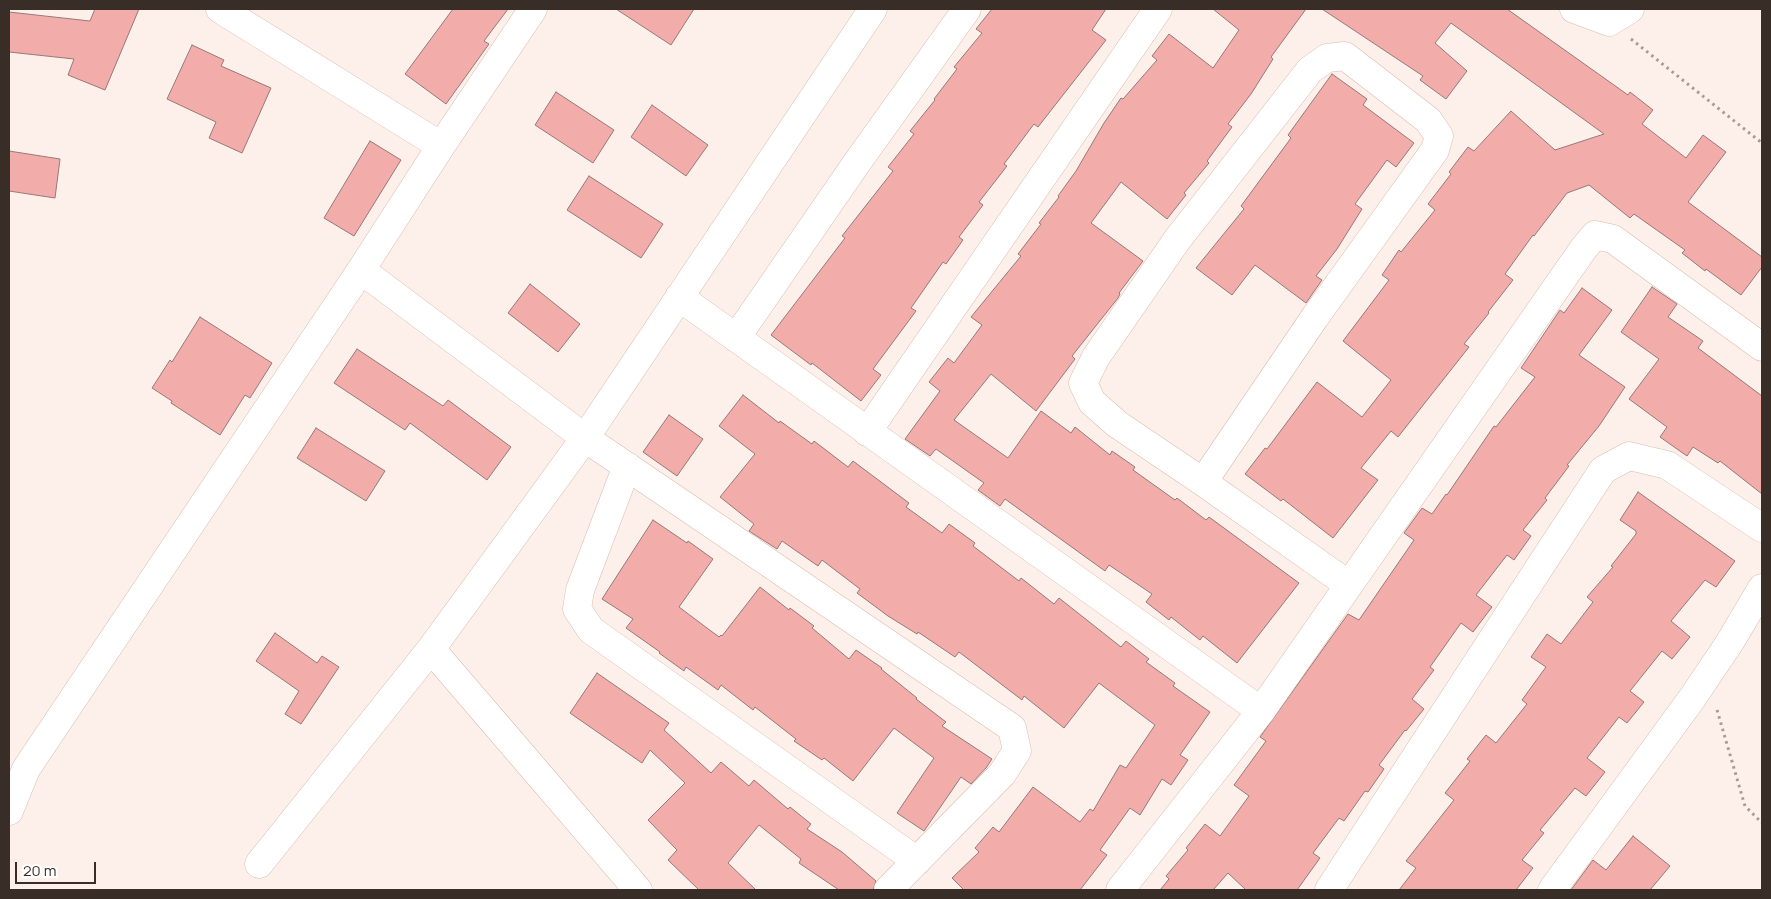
<!DOCTYPE html>
<html>
<head>
<meta charset="utf-8">
<style>
	body { margin:0 }
	#map { position:relative; width:1771px; height:899px; overflow:hidden; background:#fdf0ea; font-family:Manrope,sans-serif }
	canvas { display:block }
	.frame { position:absolute; inset:0; border:10px solid #392d27; pointer-events:none }
	.scale { position:absolute; left:15px; top:862px; width:81px; height:22px; box-sizing:border-box; border:2px solid #392d27; border-top:0; padding-left:6px; font-size:15px; line-height:18px; white-space:nowrap; color:#392d27; -webkit-text-stroke:4px #fff; paint-order:stroke }
</style>
</head>
<body>
<div id="map">
<canvas width="1771" height="899"></canvas>
<div class="frame"></div>
<div class="scale">20 m</div>
</div>
<script>
const g = document.querySelector('canvas').getContext('2d');
g.lineJoin = 'round';
function fill(path, color) { g.fillStyle = color; g.fill(path, 'evenodd'); }
const shape = rows => new Path2D(rows.map(r => 'M' + r).join(''));
function trace(path, color, width, dash) { g.strokeStyle = color; g.lineWidth = width; g.lineCap = dash ? 'butt' : 'round'; g.setLineDash(dash || []); g.stroke(path); }
const building = shape([
	[95,9,139,9,105,90,68,75,74,59,9,52,9,12,90,21,95,9],
	[453,9,508,9,484,41,489,44,446,104,405,74,453,9],
	[616,9,694,9,671,45,616,9],
	[992,9,1106,9,1092,30,1106,40,1038,127,1034,124,1004,164,1007,166,979,202,983,205,959,237,963,240,946,264,943,262,911,308,916,311,873,369,881,375,861,401,812,363,811,365,771,335,845,238,842,236,893,171,888,167,914,134,910,131,935,100,934,99,957,69,954,67,982,33,976,29,992,9],
	[1213,9,1306,9,1271,57,1273,59,1251,94,1228,124,1232,127,1207,161,1209,163,1184,193,1186,195,1167,219,1121,182,1091,223,1143,261,1119,293,1120,294,1118,298,1072,356,1075,359,1036,411,991,374,954,420,1008,458,1041,411,1071,433,1075,427,1110,455,1112,451,1135,467,1133,470,1175,500,1177,498,1206,520,1209,517,1299,583,1237,663,1203,636,1200,640,1171,617,1169,620,1146,602,1152,594,1109,565,1105,571,1005,499,1000,506,978,490,984,483,936,449,930,456,905,439,940,391,929,382,948,358,954,363,982,325,971,317,1021,256,1018,254,1041,224,1039,223,1059,197,1058,196,1076,171,1104,123,1121,98,1123,99,1157,60,1152,56,1169,34,1213,68,1239,30,1213,9],
	[1322,9,1507,9,1628,95,1630,92,1653,110,1642,124,1686,158,1703,135,1726,152,1688,202,1762,257,1762,267,1741,295,1706,269,1705,271,1682,253,1685,250,1634,214,1630,218,1589,185,1567,193,1534,236,1533,235,1505,274,1513,280,1488,312,1489,313,1464,344,1469,347,1398,437,1391,431,1361,468,1378,480,1333,538,1283,499,1281,501,1245,474,1265,448,1267,449,1317,382,1362,417,1391,380,1343,341,1389,280,1382,275,1399,250,1401,252,1435,210,1428,204,1451,174,1449,172,1468,147,1474,151,1511,111,1555,150,1604,134,1451,23,1435,43,1467,71,1446,99,1420,80,1423,76,1322,9],
	[192,45,224,60,221,66,271,88,242,153,209,138,216,122,167,99,192,45],
	[1332,74,1367,99,1363,105,1414,143,1396,167,1387,160,1355,204,1362,209,1337,249,1316,276,1322,280,1306,303,1255,265,1232,295,1196,268,1244,209,1241,206,1291,138,1288,135,1332,74],
	[556,92,614,130,593,163,535,125,556,92],
	[652,105,708,145,686,176,631,137,652,105],
	[370,141,401,160,354,236,324,218,370,141],
	[9,151,60,159,55,198,9,191,9,151],
	[589,176,663,224,641,258,567,210,589,176],
	[530,284,580,324,558,352,508,313,530,284],
	[1652,287,1677,304,1668,317,1703,341,1698,348,1762,396,1762,494,1720,461,1718,463,1693,447,1687,456,1660,437,1667,427,1629,399,1659,359,1621,332,1652,287],
	[1582,288,1612,310,1579,355,1625,387,1599,426,1567,465,1569,466,1545,498,1547,500,1523,530,1531,536,1514,560,1507,555,1476,595,1492,607,1473,632,1461,623,1430,667,1434,670,1412,699,1424,709,1406,731,1405,730,1379,765,1384,769,1368,792,1365,791,1344,821,1339,818,1313,853,1320,858,1297,890,1246,890,1228,873,1213,890,1160,890,1169,879,1166,876,1188,850,1186,848,1205,824,1220,836,1249,796,1234,785,1266,741,1260,737,1348,614,1359,620,1414,540,1404,533,1422,508,1432,514,1446,494,1447,495,1494,426,1496,427,1535,377,1521,368,1560,310,1564,313,1582,288],
	[200,317,272,363,250,398,245,395,220,435,171,403,172,401,152,388,170,360,172,362,200,317],
	[357,349,443,406,448,400,511,447,487,480,410,423,405,430,334,383,357,349],
	[743,395,779,423,780,421,812,444,814,441,848,467,853,461,909,503,906,507,942,533,949,524,975,543,973,546,1019,581,1021,578,1054,604,1059,598,1121,647,1126,641,1149,659,1146,662,1175,683,1173,686,1210,712,1180,755,1188,760,1171,785,1162,779,1140,815,1130,808,1100,850,1107,855,1080,890,964,890,952,878,979,852,975,848,993,827,999,832,1033,787,1080,822,1090,809,1093,811,1120,765,1126,768,1155,725,1099,683,1064,728,1024,696,1022,700,959,652,955,657,918,632,917,634,888,616,857,593,860,589,822,560,818,566,782,541,777,549,749,531,754,524,720,497,755,454,719,426,743,395],
	[669,415,703,439,677,476,643,452,669,415],
	[316,428,385,471,366,501,297,458,316,428],
	[1638,492,1735,561,1716,587,1705,580,1671,621,1690,637,1672,659,1662,651,1630,691,1644,702,1627,723,1619,717,1587,758,1605,772,1586,796,1575,788,1540,830,1544,833,1522,860,1533,868,1516,890,1399,890,1416,868,1406,861,1454,800,1445,793,1470,761,1467,759,1486,735,1496,743,1527,704,1522,700,1546,667,1531,657,1547,634,1561,644,1593,602,1587,597,1613,567,1611,566,1636,534,1636,531,1620,520,1638,492],
	[653,520,687,543,688,541,713,559,679,607,719,637,721,635,722,636,760,587,789,610,790,608,814,626,812,628,849,659,856,650,882,668,881,669,917,698,916,699,946,722,942,726,992,759,986,768,971,784,961,777,924,831,897,813,934,758,894,728,853,781,824,758,822,760,794,741,796,739,755,707,753,710,721,685,718,690,686,667,684,671,659,653,660,652,626,628,633,619,602,599,653,520],
	[275,633,317,663,322,656,339,667,301,724,285,714,299,691,256,661,275,633],
	[597,673,669,723,664,730,711,773,721,762,749,786,754,780,788,809,790,807,811,824,807,829,842,852,876,881,873,890,839,890,799,863,801,859,759,825,728,863,756,890,699,890,668,860,677,850,648,820,685,783,650,750,642,763,570,713,597,673],
	[1633,836,1670,866,1650,890,1571,890,1593,860,1606,870,1633,836]
]);
fill(building, '#f2aca9');
trace(building, '#987876', 1);
const minor = shape([
	[220,9,441,146],
	[1574,9,1609,22,1630,9],
	[361,270,585,438,1012,728,1017,751,1002,774,888,890],
	[679,297,1261,711],
	[736,338,856,164,967,9],
	[867,432,1158,9],
	[627,466,580,590,577,609,591,630,917,861],
	[1203,482,1315,317,1435,150,1439,136,1428,120,1345,56,1327,58,1310,70,1177,240,1096,357,1083,383,1092,402,1117,424,1203,482,1349,585],
	[431,649,638,890],
	[9,811,26,769,361,270,441,146,533,9],
	[259,864,431,649,585,438,873,9],
	[1120,890,1261,711,1584,248,1595,235,1613,239,1762,347],
	[1329,890,1603,470,1629,456,1667,465,1762,528],
	[1552,890,1693,697,1730,642,1762,588]
]);
trace(minor, '#dabbad', 29);
trace(shape([
	[1631,39,1762,143],
	[1717,710,1745,806,1762,823]
]), '#a79b95', 3, [2.5, 4]);
trace(minor, '#fff', 28);
</script>
</body>
</html>
